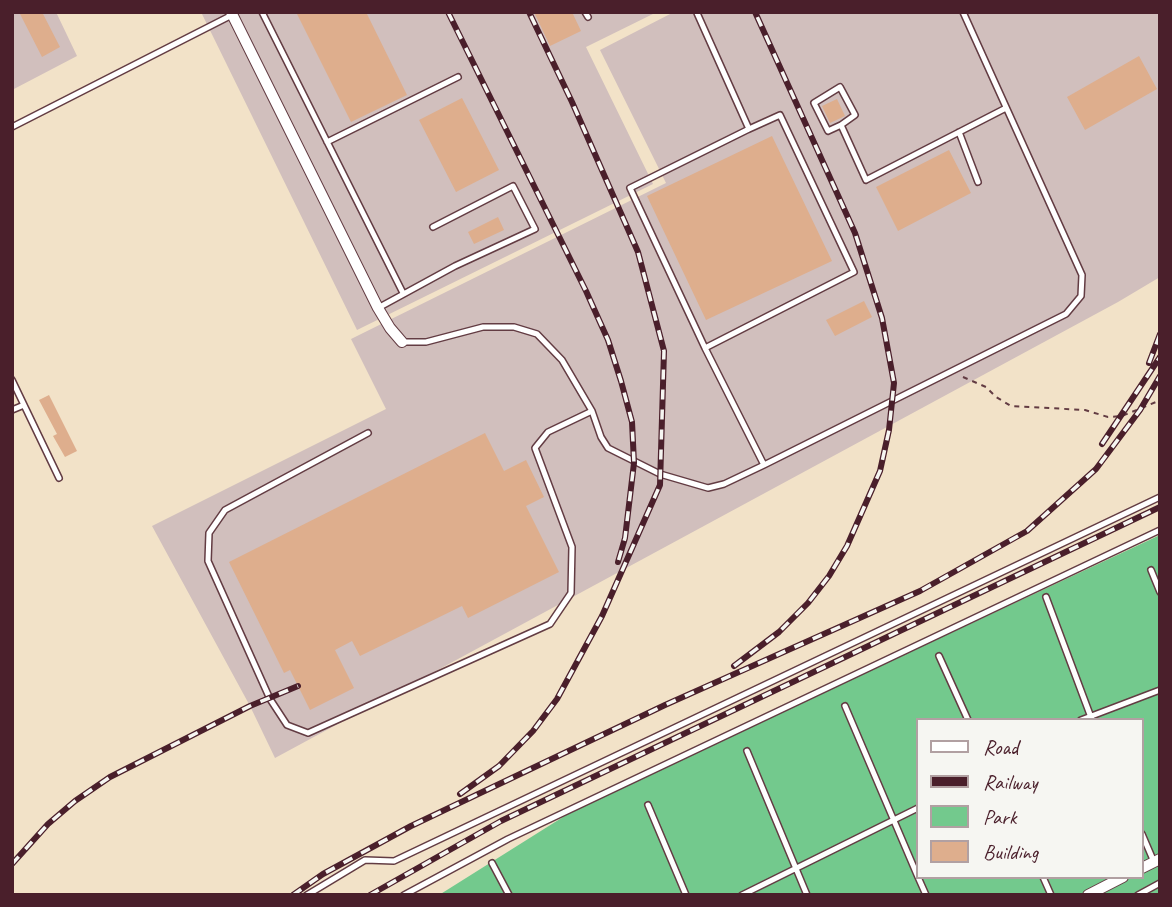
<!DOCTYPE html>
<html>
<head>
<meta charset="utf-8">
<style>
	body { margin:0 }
	#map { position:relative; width:1172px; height:907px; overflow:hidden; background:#f2e2c8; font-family:Caveat,sans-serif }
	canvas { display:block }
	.frame { position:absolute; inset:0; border:14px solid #4a1f2b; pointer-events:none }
	.legend { position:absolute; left:916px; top:718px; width:228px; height:161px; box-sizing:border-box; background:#f6f6f2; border:2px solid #b1a0a2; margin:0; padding:9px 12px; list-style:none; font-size:21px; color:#4a1f2b }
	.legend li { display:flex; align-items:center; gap:14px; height:35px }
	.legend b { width:35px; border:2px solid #b1a0a2 }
</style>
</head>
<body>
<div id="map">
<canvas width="1172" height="907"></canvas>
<div class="frame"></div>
<ul class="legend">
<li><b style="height:9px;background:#fff"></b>Road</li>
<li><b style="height:9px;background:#4a1f2b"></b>Railway</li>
<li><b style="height:19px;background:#73c98d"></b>Park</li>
<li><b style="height:19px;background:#deae8d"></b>Building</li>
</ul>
</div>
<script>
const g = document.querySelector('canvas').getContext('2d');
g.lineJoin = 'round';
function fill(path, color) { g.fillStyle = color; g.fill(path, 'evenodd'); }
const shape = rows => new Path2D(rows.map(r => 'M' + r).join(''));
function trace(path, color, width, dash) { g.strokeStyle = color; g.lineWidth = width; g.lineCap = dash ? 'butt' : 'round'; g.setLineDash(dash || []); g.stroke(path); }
fill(shape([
	[12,12,56,12,77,56,12,90],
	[201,12,657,12,586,47,653,184,357,330],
	[674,12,1160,12,1160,277,1118,302,275,758,250,706,152,526,386,409,351,339,666,183,600,50]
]), '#d1bfbd');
fill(shape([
	[1160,535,1160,895,439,895,579,807],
	[918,720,1142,720,1142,877,918,877]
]), '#73c98d');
fill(shape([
	[19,12,42,12,60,47,42,57],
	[296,12,366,12,407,95,351,122],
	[534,12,572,12,581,31,550,46],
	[1139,56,1157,89,1085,130,1067,97],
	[462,98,499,170,456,192,419,120],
	[837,99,845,116,830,123,822,106],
	[772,136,832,261,706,320,647,196],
	[949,150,971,193,898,231,876,187],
	[498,217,504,230,474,244,468,232],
	[864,301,872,317,835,336,826,320],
	[49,395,77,451,65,457,53,436,57,434,39,400],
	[485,433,504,471,526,460,544,497,526,506,559,572,468,618,462,606,360,656,352,641,335,650,354,688,310,710,290,670,284,673,229,562]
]), '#deae8d');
const lane = shape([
	[262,12,403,293],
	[585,12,588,17],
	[697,13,749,129,780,115,854,272,705,348,764,465],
	[841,125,828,131,814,103,840,87,855,115,841,125,866,180,1006,108],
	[12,127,232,15],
	[959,132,978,182],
	[327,142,458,77],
	[378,308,455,266,535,229,513,186,433,227],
	[403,342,426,342,483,327,514,327,537,334,562,360,592,411,601,437,608,448,660,474,708,488,724,484,764,465,1066,314,1081,296,1082,275,963,12],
	[705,348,630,188,749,129],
	[12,380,59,478],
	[12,410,24,405],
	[368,433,225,510,209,533,208,561,270,699,287,725,308,733,550,624,571,593,572,547,535,448,548,432,592,411],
	[1151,570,1160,592],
	[1046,597,1092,720],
	[939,656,968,720],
	[845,706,918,877],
	[1081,720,1160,690],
	[747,751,807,895],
	[648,805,686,895],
	[1142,834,1154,862],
	[492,863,509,895],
	[918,877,926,895],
	[1043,877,1051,895],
	[307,895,365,860,394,861,1160,497],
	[404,895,508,839,1160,530],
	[742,895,918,808],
	[1138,895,1160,883]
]);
const street = shape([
	[231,12,378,308,390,328,402,342],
	[1142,868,1160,859],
	[1088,895,1123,877]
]);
trace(lane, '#633c43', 8);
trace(street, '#633c43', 12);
trace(shape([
	[963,377,986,387,996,397,1011,406,1085,410,1108,417,1122,416,1156,402,1160,403]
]), '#633c43', 2, [5, 5]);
trace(lane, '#fff', 5);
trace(street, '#fff', 10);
const rail = shape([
	[448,12,586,291,608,340,621,381,632,422,634,463,625,538,618,562],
	[1149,363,1160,334],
	[1102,444,1160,357],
	[734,666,779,632,808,603,829,576,847,546,880,471,889,430,894,383,882,318,855,233,755,12],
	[460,794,499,766,533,731,557,699,602,616,660,485,664,351,638,252,572,102,529,12],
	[12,864,48,824,75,801,110,777,250,706,298,686],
	[293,895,323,874,411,826,665,705,920,591,1027,531,1096,469,1140,410,1160,376],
	[370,895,501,821,1160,507]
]);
trace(rail, '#4a1f2b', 6);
trace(rail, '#f6f6f2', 3.5, [10]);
</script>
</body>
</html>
